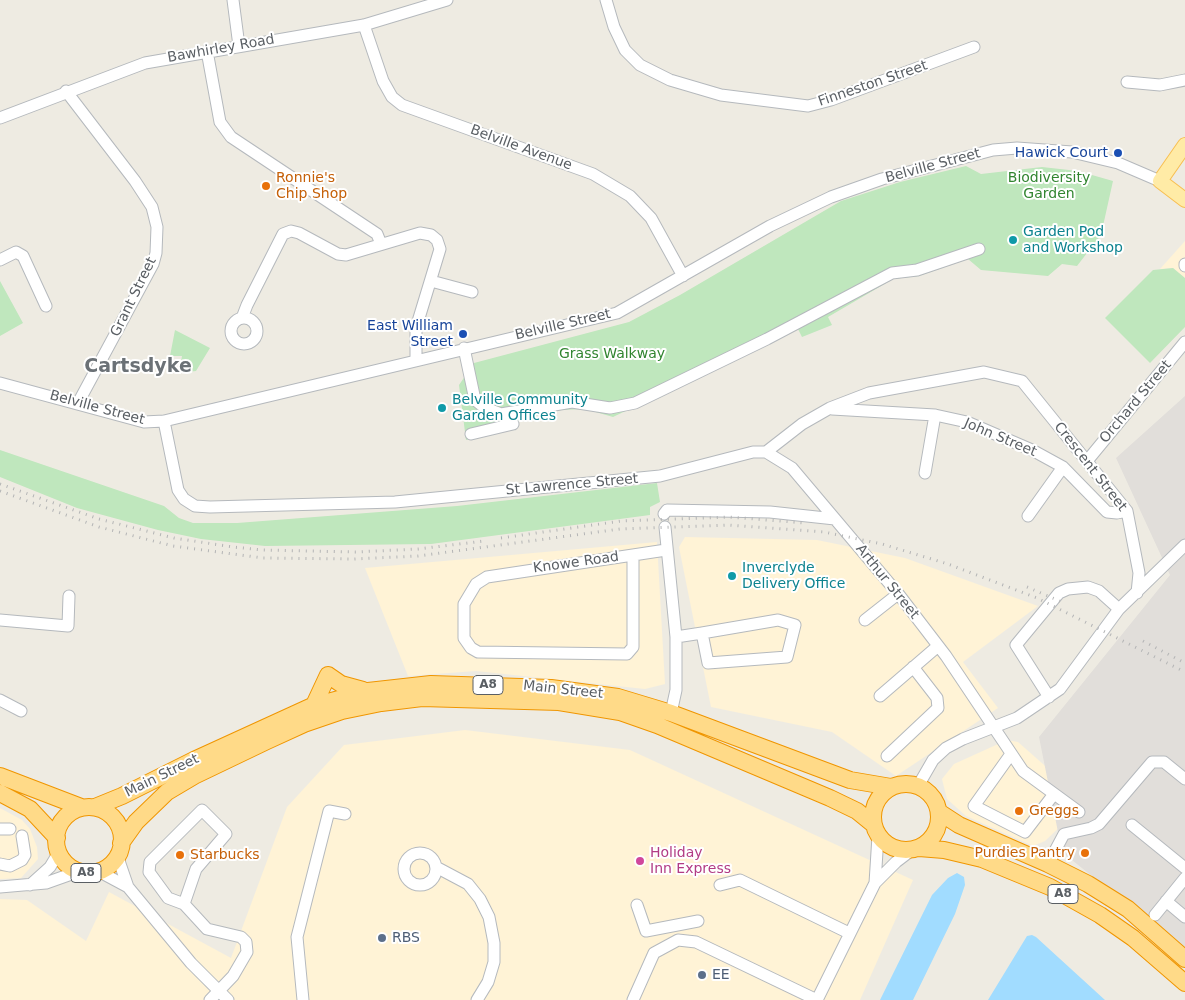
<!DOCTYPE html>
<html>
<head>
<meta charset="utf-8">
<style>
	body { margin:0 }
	canvas { display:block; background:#eeebe2 }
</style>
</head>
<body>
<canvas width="1185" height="1000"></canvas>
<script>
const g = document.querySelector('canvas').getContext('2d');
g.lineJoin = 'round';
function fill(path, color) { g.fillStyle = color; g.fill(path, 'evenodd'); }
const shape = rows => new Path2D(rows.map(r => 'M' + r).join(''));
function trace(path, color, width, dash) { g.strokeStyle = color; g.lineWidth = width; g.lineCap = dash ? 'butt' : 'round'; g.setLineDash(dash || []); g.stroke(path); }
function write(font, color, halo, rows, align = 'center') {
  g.font = font + ' "DejaVu Sans",sans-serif'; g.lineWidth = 4; g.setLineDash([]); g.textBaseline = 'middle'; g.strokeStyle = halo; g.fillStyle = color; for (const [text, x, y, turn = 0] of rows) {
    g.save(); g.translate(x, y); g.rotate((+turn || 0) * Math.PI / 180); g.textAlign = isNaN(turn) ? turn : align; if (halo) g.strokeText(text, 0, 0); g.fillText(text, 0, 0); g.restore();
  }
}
fill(shape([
	[1185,241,1185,278,1173,268,1160,269],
	[685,537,817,540,905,558,1038,606,963,662,998,708,896,776,832,732,711,707,679,547],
	[657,542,665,684,645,689,476,671,408,676,365,568],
	[465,730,630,750,913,880,860,1000,0,1000,0,899,27,900,86,941,109,892,231,958,287,807,344,745],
	[1007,740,1018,742,1060,779,1065,822,1045,841,1033,846,966,816,947,799,942,779,954,764],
	[0,808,22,820,30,829,37,847,38,859,21,878,0,879]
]), '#fff3d6');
fill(shape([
	[1185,396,1185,951,1062,852,1039,737,1170,575,1116,458]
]), '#e1deda');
fill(shape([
	[966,166,981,174,1042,167,1078,171,1113,181,1101,235,1077,266,1062,264,1048,276,981,270,968,259,919,276,893,279,828,317,832,325,802,337,798,329,613,417,585,409,561,410,528,418,466,440,459,385,474,363,629,322,680,295,841,201,900,182],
	[1173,268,1185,278,1185,327,1150,363,1105,318,1153,270],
	[0,281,23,323,0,336],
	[175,330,210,348,196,371,179,373,182,356,170,356],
	[0,450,164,506,179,518,193,523,237,523,457,506,657,483,660,502,650,507,650,515,431,544,265,546,201,539,158,530,77,508,0,477]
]), '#bfe7bd');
fill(shape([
	[957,873,964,877,965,885,955,914,913,1000,880,1000,932,895,948,878],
	[1032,935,1036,937,1105,1000,988,1000,1027,936]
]), '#a1dcff');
const minor = shape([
	[233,0,239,46],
	[606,0,614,27,625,50,640,65,670,80,721,95,808,106,831,100,974,47],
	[364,25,383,81,392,97,402,105,593,174,630,196,651,218,683,276],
	[207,51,220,122,231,137,377,234,381,244],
	[1127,82,1160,85,1185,80],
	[66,91,135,181,152,207,157,227,156,253,153,264,78,403],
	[0,118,145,63,364,25,447,0],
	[0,260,16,252,23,256,46,306],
	[1185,264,1185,266],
	[431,281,472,292],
	[242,318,247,305,283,234,291,231,299,233,338,254,346,255,420,233,431,235,437,240,440,249,416,328,416,359],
	'231 331a13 13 0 1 1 26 0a13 13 0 1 1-26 0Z',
	[464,348,475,400,485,408,509,417,513,424,471,434],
	[0,383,144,422,164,421,617,313,770,226,831,197,882,179,993,150,1017,148,1072,152,1118,163,1160,181],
	[832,409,935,415,967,422,1032,450,1063,467,1107,512,1117,513,1127,511],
	[501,414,572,402,610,408,635,403,767,339,892,273,917,270,979,249],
	[164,421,178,490,184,499,195,506,210,507,395,502,660,476,753,452,766,452,802,424,830,408,869,393,984,372,1022,381,1127,511,1139,573,1137,593],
	[766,452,792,468,900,596,946,656,1023,771,1079,812],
	[1087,461,1185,342],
	[925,473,935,415],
	[664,514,667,510,770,512,835,519],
	[1028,516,1063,467],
	[665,527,676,637,676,690,671,713],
	[633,555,633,647,627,654,478,652,471,648,464,638,464,604,476,584,487,577,633,555,666,550],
	[0,620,68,626,69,596],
	[865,620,898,594],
	[676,637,702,633,778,620,795,625,787,657,708,663,702,633],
	[880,696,938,646],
	[1049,697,1016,645,1059,593,1068,589,1088,587,1099,591,1119,609],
	[0,700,21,711],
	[1011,754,974,806,1025,832,1054,794],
	[887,756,938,708,937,698,913,667],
	[918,786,933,760,946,748,963,739,1017,718,1060,689,1119,609,1185,545],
	[1132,825,1185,868],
	[0,829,10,829],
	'404 869a16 16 0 1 1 32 0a16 16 0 1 1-32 0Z',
	[117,855,128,887,191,963,228,1000],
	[0,864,10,866,22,860,25,855,22,836],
	[1048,864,1064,834,1091,828,1099,824,1152,762,1164,762,1185,779],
	[436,867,468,884,480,899,489,917,494,943,494,962,488,982,477,1000],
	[100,872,128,887],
	[875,883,878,836],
	[30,885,50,867,59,852],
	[720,885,740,880,849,933],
	[0,887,46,883,77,872],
	[1166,901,1185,917],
	[184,904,168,898,149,872,150,862,202,810,226,834,196,869,184,904,207,929,241,937,246,942,247,952,233,976,210,1000],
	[637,905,646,931,698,921],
	[1155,915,1185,878],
	[303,1000,297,937,329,811,345,814],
	[633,1000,654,953,678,940,696,942,817,1000,875,883,896,862,913,849]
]);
const major = shape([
	[1185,145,1160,181,1185,200]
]);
const highway = shape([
	[314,705,328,675,341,684,363,690],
	[0,776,81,807],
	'873 817a33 33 0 1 1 66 0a33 33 0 1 1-66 0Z',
	[0,793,30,809,57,838],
	[95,807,122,796,194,760,310,707,368,691,431,684,551,688,618,697,671,713,850,780,891,787],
	'56 840a33 33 0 1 1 66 0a33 33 0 1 1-66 0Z',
	[939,812,959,825,1048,864,1088,884,1128,909,1185,959],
	[121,843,136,822,167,792,194,776,267,741,304,724,342,711,381,703,422,698,559,702,620,712,657,725,830,798,857,811,873,824],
	[919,848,944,850,982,859,1050,887,1100,915,1133,938,1185,983]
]);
trace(minor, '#b5b9bd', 13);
trace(major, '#f8bf51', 16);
trace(highway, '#f09600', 18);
trace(minor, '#fff', 11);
trace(major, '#ffeba6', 14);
trace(highway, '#ffda88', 16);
trace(shape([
	[0,484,99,519,174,538,233,547,263,550,355,552,418,549,484,541],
	[0,491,99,527,173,546,263,558,354,559,418,556,620,529,728,525,824,532,882,544,948,564,1037,598,1185,672],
	[501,538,621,521,729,517,805,523],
	[1027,587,1062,602],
	[1143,641,1185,663]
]), '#b3b4b5', 3, [1, 6]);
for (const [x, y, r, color] of [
	[1118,153,5,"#1a4fb4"],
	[266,186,5,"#e8710a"],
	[1013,240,5,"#0f9aa8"],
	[463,334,5,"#1a4fb4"],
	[442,408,5,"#0f9aa8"],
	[732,576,5,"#0f9aa8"],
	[1019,811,5,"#e8710a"],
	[1085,853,5,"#e8710a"],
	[180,855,5,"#e8710a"],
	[640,861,5,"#d1479c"],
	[382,938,5,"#5c6f8a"],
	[702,975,5,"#5c6f8a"]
]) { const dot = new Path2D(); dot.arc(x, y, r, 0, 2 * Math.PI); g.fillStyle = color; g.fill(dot); trace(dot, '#fff', 2); }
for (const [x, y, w] of [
	[488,685,30],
	[86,873,30],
	[1063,894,30]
]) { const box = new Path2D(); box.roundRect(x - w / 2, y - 9.5, w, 19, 4); g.fillStyle = '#fff'; g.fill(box); trace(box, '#5a5f64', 1); }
write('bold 12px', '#5a5f64', null, [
	["A8",488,685],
	["A8",86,873],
	["A8",1063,894]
]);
write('14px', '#5a5f64', '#fff', [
	["Bawhirley Road",221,49,-10],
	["Finneston Street",873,84,-19],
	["Belville Avenue",521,148,20],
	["Belville Street",933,166,-15],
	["Grant Street",134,297,-64],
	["Belville Street",563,325,-13],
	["Orchard Street",1136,402,-50],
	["Belville Street",97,408,15],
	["John Street",1000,438,23],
	["Crescent Street",1090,467,52],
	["St Lawrence Street",572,485,-5],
	["Knowe Road",576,563,-8],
	["Arthur Street",887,582,51],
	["Main Street",563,690,6],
	["Main Street",162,776,-26]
]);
write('14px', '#164399', '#fff', [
	["Hawick Court",1108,153],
	["East William",453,326],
	["Street",453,342]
], 'right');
write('14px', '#c56008', '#fff', [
	["Ronnie's",276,178],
	["Chip Shop",276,194],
	["Greggs",1029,811],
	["Purdies Pantry",1075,853,"right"],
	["Starbucks",190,855]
], 'left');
write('14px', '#318530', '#fff', [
	["Biodiversity",1049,178],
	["Garden",1049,194],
	["Grass Walkway",612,354]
]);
write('14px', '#0d838f', '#fff', [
	["Garden Pod",1023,232],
	["and Workshop",1023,248],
	["Belville Community",452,400],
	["Garden Offices",452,416],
	["Inverclyde",742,568],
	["Delivery Office",742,584]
], 'left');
write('14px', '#b23c85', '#fff', [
	["Holiday",650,853],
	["Inn Express",650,869]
], 'left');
write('14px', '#4e5e75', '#fff', [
	["RBS",392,938],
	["EE",712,975]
], 'left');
write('bold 19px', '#6b7176', '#fff', [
	["Cartsdyke",138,367]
]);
</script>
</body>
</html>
